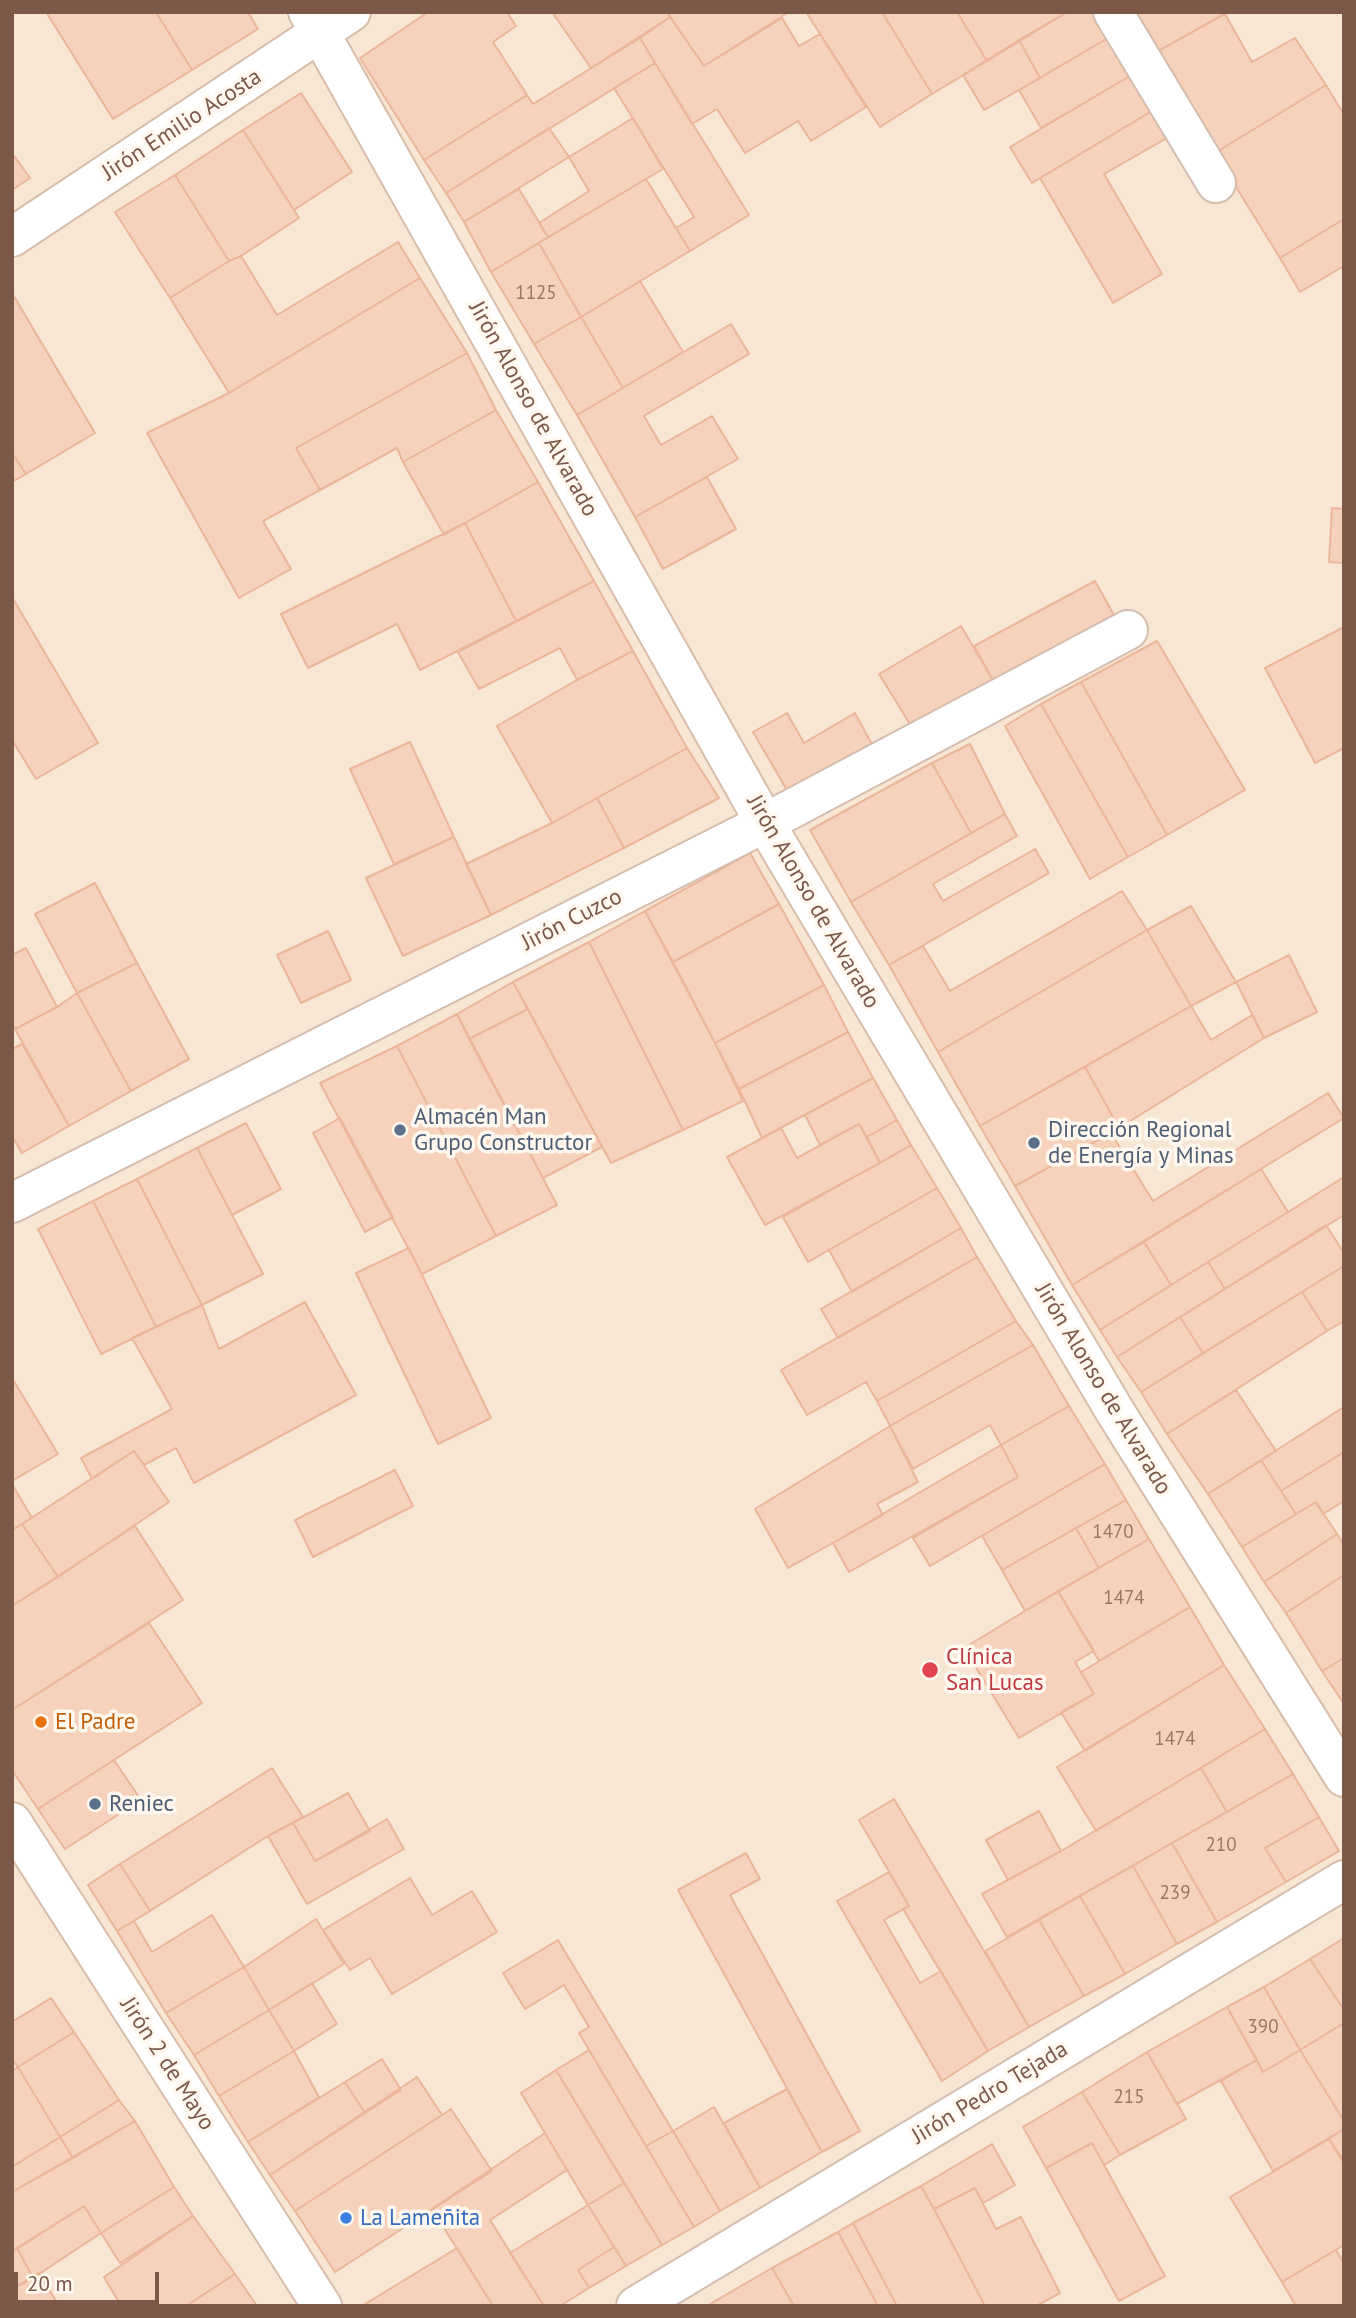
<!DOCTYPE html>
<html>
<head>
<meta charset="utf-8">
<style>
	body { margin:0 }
	#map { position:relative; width:1356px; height:2318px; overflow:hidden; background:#fef4e7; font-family:"PT Sans",sans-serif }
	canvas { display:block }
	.frame { position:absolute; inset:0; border:14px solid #7b5848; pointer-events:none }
	.scale { position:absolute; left:14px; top:2272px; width:145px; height:32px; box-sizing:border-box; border:4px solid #7b5848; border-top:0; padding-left:9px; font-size:21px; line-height:24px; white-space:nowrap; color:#7b5848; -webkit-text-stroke:5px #fff8ef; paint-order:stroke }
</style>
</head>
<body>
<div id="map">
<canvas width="1356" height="2318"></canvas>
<div class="frame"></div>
<div class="scale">20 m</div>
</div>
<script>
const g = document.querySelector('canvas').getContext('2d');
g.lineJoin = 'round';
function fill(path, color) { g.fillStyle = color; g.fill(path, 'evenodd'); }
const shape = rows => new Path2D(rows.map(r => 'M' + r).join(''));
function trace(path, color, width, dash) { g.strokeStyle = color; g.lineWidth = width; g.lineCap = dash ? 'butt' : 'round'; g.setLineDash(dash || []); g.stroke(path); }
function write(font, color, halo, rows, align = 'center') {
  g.font = font + ' "PT Sans",sans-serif'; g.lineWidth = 7; g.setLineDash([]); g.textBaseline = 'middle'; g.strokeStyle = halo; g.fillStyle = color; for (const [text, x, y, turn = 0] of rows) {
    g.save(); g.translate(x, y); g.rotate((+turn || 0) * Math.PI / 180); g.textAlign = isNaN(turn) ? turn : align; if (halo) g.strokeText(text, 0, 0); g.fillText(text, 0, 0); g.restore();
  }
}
fill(shape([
	[12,12,1344,12,1344,2306,12,2306]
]), '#f7e6d4');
const building = shape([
	[46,12,156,12,192,70,113,119,46,12],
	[156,12,248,12,258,29,192,70,156,12],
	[428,12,507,12,516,26,493,42,527,95,424,160,360,58,428,12],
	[552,12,667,12,670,17,591,68,552,12],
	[667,12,789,12,704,66,667,12],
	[806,12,882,12,932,94,880,127,806,12],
	[882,12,957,12,987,61,932,94,882,12],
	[957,12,1067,12,987,61,957,12],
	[1067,12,1094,12,1108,38,1040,78,1019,40,1067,12],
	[1131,12,1227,12,1155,53,1131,12],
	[1225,14,1252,62,1295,38,1326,85,1215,153,1155,53,1225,14],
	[670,17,704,66,782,18,799,46,820,34,866,107,811,141,798,121,745,153,717,109,692,124,640,38,670,17],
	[640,38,655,63,446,193,424,160,527,95,533,104,640,38],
	[1108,38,1130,76,1041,128,1019,90,1108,38],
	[1019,40,1040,78,984,110,963,75,1019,40],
	[655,63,749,215,690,251,676,228,694,217,614,88,655,63],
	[1130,76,1152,111,1032,183,1010,147,1130,76],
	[1326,85,1344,115,1344,219,1280,258,1215,153,1326,85],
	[301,93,352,172,294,210,243,130,301,93],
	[1152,111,1167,138,1104,174,1162,274,1113,303,1040,178,1152,111],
	[633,118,663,169,548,237,539,223,589,191,569,157,633,118],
	[549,128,569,157,464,222,446,193,549,128],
	[243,130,299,218,241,256,229,261,175,175,243,130],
	[12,153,30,178,12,190,12,153],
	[175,175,229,261,170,298,115,212,175,175],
	[646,179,690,251,581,317,539,243,646,179],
	[519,189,548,237,491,272,464,222,519,189],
	[1344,219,1344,266,1300,292,1280,258,1344,219],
	[398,242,420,278,229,393,170,298,229,261,241,256,277,315,398,242],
	[539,243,581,317,534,344,491,272,539,243],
	[420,278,467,353,296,448,320,490,263,521,291,569,239,598,147,433,229,393,420,278],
	[640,281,683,352,623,388,581,317,640,281],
	[12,293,95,433,26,474,12,453,12,293],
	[581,317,623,388,577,415,534,344,581,317],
	[731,324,749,354,644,416,661,445,712,416,738,459,635,517,577,415,731,324],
	[467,353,496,410,403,462,397,448,320,490,296,448,467,353],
	[496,410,538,482,444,535,403,462,496,410],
	[12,453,26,474,12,482,12,453],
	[707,477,736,529,663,569,635,517,707,477],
	[538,482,594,581,516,621,465,523,538,482],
	[1332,508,1344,509,1344,563,1329,562,1332,508],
	[465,523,516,621,420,670,397,624,308,668,281,614,465,523],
	[594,581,633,651,577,680,560,648,479,689,458,652,594,581],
	[1095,581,1115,617,994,682,974,646,1095,581],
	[12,597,98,743,36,779,12,740,12,597],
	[961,626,994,682,913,729,879,674,961,626],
	[1344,627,1344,748,1315,763,1265,668,1344,627],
	[1157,641,1245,790,1167,835,1081,682,1157,641],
	[633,651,687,748,552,823,497,726,577,680,633,651],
	[1081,682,1167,835,1128,857,1041,704,1081,682],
	[1041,704,1128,857,1090,879,1005,726,1041,704],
	[787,713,804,743,855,713,874,748,791,797,753,732,787,713],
	[410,742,454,837,394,864,350,769,410,742],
	[970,744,1005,814,971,833,932,763,970,744],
	[687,748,719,798,624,848,597,798,687,748],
	[932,763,971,833,851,902,810,830,932,763],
	[597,798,624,848,491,915,466,864,552,823,597,798],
	[1005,814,1017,836,933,884,943,901,1035,849,1049,873,889,965,851,902,1005,814],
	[454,837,491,915,403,956,366,878,454,837],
	[750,853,779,904,673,962,645,911,750,853],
	[95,883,137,963,77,993,35,914,95,883],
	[1122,891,1147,930,938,1052,889,965,923,946,950,991,1122,891],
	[779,904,824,985,715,1043,673,962,779,904],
	[1191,906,1236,982,1191,1006,1147,930,1191,906],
	[645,911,715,1043,743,1101,683,1130,589,942,645,911],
	[1147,930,1191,1006,980,1126,938,1052,1147,930],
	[328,931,351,980,301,1003,277,955,328,931],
	[589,942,683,1130,611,1163,513,982,589,942],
	[26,948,57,1007,15,1029,12,1024,12,955,26,948],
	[1289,955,1317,1012,1264,1038,1236,982,1289,955],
	[137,963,189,1059,131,1091,77,993,137,963],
	[513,982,528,1009,469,1039,457,1014,513,982],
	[824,985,848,1032,739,1089,715,1043,824,985],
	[77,993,131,1091,69,1126,15,1029,57,1007,77,993],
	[1191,1006,1211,1040,1252,1015,1264,1038,1119,1128,1085,1067,1191,1006],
	[528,1009,602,1147,543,1178,469,1039,528,1009],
	[457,1014,557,1205,496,1236,397,1046,457,1014],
	[848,1032,873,1078,762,1138,739,1089,848,1032],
	[22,1044,69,1126,22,1153,12,1136,12,1049,22,1044],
	[397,1046,496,1236,422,1274,320,1083,397,1046],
	[1085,1067,1119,1128,1015,1186,980,1126,1085,1067],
	[873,1078,897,1120,867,1137,859,1124,820,1145,805,1115,873,1078],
	[1328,1093,1344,1118,1072,1285,1015,1186,1111,1133,1153,1201,1328,1093],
	[340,1118,393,1217,365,1232,313,1133,340,1118],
	[897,1120,911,1145,880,1163,867,1137,897,1120],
	[246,1123,281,1189,232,1215,197,1148,246,1123],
	[859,1124,880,1163,765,1225,727,1157,781,1128,797,1158,859,1124],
	[911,1145,937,1188,808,1262,783,1217,911,1145],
	[197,1148,263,1274,202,1305,137,1179,197,1148],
	[1261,1169,1288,1212,1171,1285,1144,1242,1261,1169],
	[1344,1177,1344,1215,1225,1289,1208,1262,1344,1177],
	[137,1179,202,1305,156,1327,93,1201,137,1179],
	[937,1188,961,1228,852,1292,829,1250,937,1188],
	[93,1201,156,1327,101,1354,38,1229,93,1201],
	[1326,1225,1344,1253,1344,1266,1203,1353,1180,1317,1326,1225],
	[961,1228,977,1257,838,1338,821,1309,961,1228],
	[1144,1242,1171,1285,1100,1330,1072,1285,1144,1242],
	[409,1248,491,1418,438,1444,356,1273,409,1248],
	[977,1257,1016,1321,877,1401,866,1382,807,1415,781,1370,977,1257],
	[1208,1262,1225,1289,1117,1357,1100,1330,1208,1262],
	[1344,1266,1344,1321,1327,1331,1302,1292,1344,1266],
	[1302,1292,1327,1331,1167,1434,1141,1392,1302,1292],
	[305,1302,356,1395,194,1483,176,1448,144,1465,134,1451,92,1479,81,1458,172,1409,132,1338,202,1305,219,1349,305,1302],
	[1180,1317,1203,1353,1141,1392,1117,1357,1180,1317],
	[1016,1321,1033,1345,890,1426,877,1401,1016,1321],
	[1033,1345,1069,1406,1001,1445,990,1425,913,1469,890,1426,1033,1345],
	[12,1378,58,1454,12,1481,12,1378],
	[1236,1390,1276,1451,1208,1494,1167,1434,1236,1390],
	[1069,1406,1105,1464,930,1566,913,1538,1018,1477,1001,1445,1069,1406],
	[1344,1407,1344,1452,1281,1491,1261,1460,1344,1407],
	[890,1426,918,1482,877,1504,883,1515,788,1568,755,1509,890,1426],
	[1001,1445,1018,1477,849,1572,833,1543,1001,1445],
	[134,1451,169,1502,58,1577,22,1524,134,1451],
	[1344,1452,1344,1501,1323,1514,1316,1502,1296,1514,1281,1491,1344,1452],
	[1261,1460,1296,1514,1242,1547,1208,1494,1261,1460],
	[1105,1464,1126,1500,1002,1570,982,1536,1105,1464],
	[395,1470,413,1506,313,1557,295,1520,395,1470],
	[12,1484,32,1518,12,1530,12,1484],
	[1126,1500,1149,1539,1099,1568,1076,1528,1126,1500],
	[1316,1502,1337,1534,1264,1582,1242,1547,1316,1502],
	[22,1524,58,1577,12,1606,12,1530,22,1524],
	[135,1526,183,1600,12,1710,12,1606,135,1526],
	[1076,1528,1099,1568,1025,1611,1002,1570,1076,1528],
	[1337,1534,1344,1545,1344,1575,1286,1613,1264,1582,1337,1534],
	[1149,1539,1190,1607,1099,1661,1058,1591,1149,1539],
	[1344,1575,1344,1658,1322,1671,1286,1613,1344,1575],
	[1058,1591,1094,1651,1075,1662,1094,1694,1019,1738,964,1648,1058,1591],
	[1190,1607,1224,1665,1085,1751,1061,1712,1094,1694,1081,1672,1190,1607],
	[149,1623,202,1703,38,1809,12,1770,12,1710,149,1623],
	[1344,1658,1344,1704,1322,1671,1344,1658],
	[1224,1665,1265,1729,1096,1831,1057,1767,1224,1665],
	[1265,1729,1293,1774,1227,1812,1201,1768,1265,1729],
	[114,1760,141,1800,65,1849,38,1809,114,1760],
	[272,1768,303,1817,268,1836,150,1911,120,1864,272,1768],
	[1201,1768,1227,1812,1007,1937,982,1894,1061,1851,1201,1768],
	[1293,1774,1319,1817,1265,1848,1286,1882,1217,1922,1172,1843,1293,1774],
	[348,1793,370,1831,315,1861,293,1823,348,1793],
	[894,1799,1029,2027,988,2051,903,1909,909,1906,859,1820,894,1799],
	[1039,1811,1061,1851,1008,1880,986,1840,1039,1811],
	[1319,1817,1339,1851,1286,1882,1265,1848,1319,1817],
	[387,1819,404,1849,307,1904,268,1836,293,1823,315,1861,387,1819],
	[1172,1843,1217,1922,1177,1944,1133,1866,1172,1843],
	[746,1853,760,1879,730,1895,860,2131,822,2152,678,1890,746,1853],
	[120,1864,150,1911,117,1931,88,1885,120,1864],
	[1133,1866,1177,1944,1125,1974,1080,1896,1133,1866],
	[889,1872,909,1906,884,1920,920,1983,941,1971,988,2051,942,2081,837,1901,889,1872],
	[410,1878,432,1915,472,1891,497,1932,392,1994,370,1958,350,1970,323,1930,410,1878],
	[1080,1896,1125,1974,1084,1996,1039,1920,1080,1896],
	[212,1915,244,1967,166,2013,117,1931,134,1921,152,1952,212,1915],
	[316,1919,344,1964,269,2010,244,1967,316,1919],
	[1039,1920,1084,1996,1029,2027,985,1951,1039,1920],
	[1344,1938,1344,2010,1310,1959,1344,1938],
	[558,1940,673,2131,646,2146,579,2033,589,2027,564,1985,525,2009,503,1973,558,1940],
	[1310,1959,1344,2010,1344,2023,1300,2050,1264,1987,1310,1959],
	[244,1967,269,2010,194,2055,166,2013,244,1967],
	[312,1983,337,2024,294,2051,269,2010,312,1983],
	[1264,1987,1300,2050,1263,2072,1227,2007,1264,1987],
	[51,1998,74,2032,18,2067,12,2059,12,2022,51,1998],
	[1227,2007,1257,2060,1177,2104,1147,2052,1227,2007],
	[269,2010,294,2051,219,2096,194,2055,269,2010],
	[1344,2023,1344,2121,1300,2050,1344,2023],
	[74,2032,119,2100,60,2137,18,2067,74,2032],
	[589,2050,694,2227,662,2245,556,2070,589,2050],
	[1300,2050,1344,2121,1344,2129,1273,2171,1221,2081,1257,2060,1263,2072,1300,2050],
	[294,2051,319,2097,248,2142,219,2096,294,2051],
	[1147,2052,1186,2119,1120,2155,1082,2092,1147,2052],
	[382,2059,401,2090,365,2113,345,2082,382,2059],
	[18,2067,60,2137,12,2167,12,2071,18,2067],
	[556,2070,624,2183,588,2205,521,2093,556,2070],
	[417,2077,442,2115,295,2211,270,2175,417,2077],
	[345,2082,365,2113,270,2175,248,2142,345,2082],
	[787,2089,822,2152,760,2188,724,2123,787,2089],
	[1082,2092,1120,2155,1104,2165,1092,2143,1046,2168,1023,2127,1082,2092],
	[119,2100,135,2121,73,2158,60,2137,119,2100],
	[714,2107,760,2188,720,2211,673,2131,714,2107],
	[451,2109,492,2171,335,2272,295,2211,451,2109],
	[135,2121,174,2187,101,2233,84,2206,12,2252,12,2192,135,2121],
	[1344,2129,1344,2161,1343,2162,1329,2139,1344,2129],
	[673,2131,720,2211,694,2227,646,2146,673,2131],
	[545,2133,567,2170,490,2220,544,2306,493,2306,432,2209,545,2133],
	[60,2137,73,2158,12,2192,12,2167,60,2137],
	[1329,2139,1344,2161,1344,2245,1282,2282,1230,2197,1329,2139],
	[1092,2143,1165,2276,1119,2301,1046,2168,1092,2143],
	[992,2144,1015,2185,983,2203,975,2188,934,2209,921,2186,992,2144],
	[624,2183,662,2245,626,2266,588,2205,624,2183],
	[921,2186,934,2209,985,2306,897,2306,853,2223,921,2186],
	[174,2187,193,2216,120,2263,101,2233,174,2187],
	[975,2188,996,2229,1021,2217,1060,2293,1036,2306,985,2306,934,2209,975,2188],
	[588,2205,614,2247,578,2270,589,2288,560,2306,544,2306,510,2253,588,2205],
	[84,2206,101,2233,33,2278,17,2248,84,2206],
	[193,2216,235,2274,186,2306,121,2306,104,2277,193,2216],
	[853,2223,897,2306,878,2306,838,2232,853,2223],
	[838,2232,878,2306,794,2306,772,2268,838,2232],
	[614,2247,626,2266,589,2288,578,2270,614,2247],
	[17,2248,33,2278,12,2289,12,2252,17,2248],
	[457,2248,493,2306,362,2306,365,2304,457,2248],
	[1336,2250,1344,2263,1344,2306,1296,2306,1282,2282,1336,2250],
	[772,2268,794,2306,711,2306,710,2304,772,2268],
	[39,2273,59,2306,12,2306,12,2289,39,2273],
	[235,2274,257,2306,186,2306,235,2274]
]);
fill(building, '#f6d1bc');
trace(building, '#ebb69a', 2);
const street = shape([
	[1113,12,1216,183],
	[12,1203,765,823,1128,630],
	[636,2306,1344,1880]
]);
const secondary = shape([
	[308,12,765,823,1116,1413,1344,1777],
	[12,237,351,12],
	[12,1822,322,2306]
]);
trace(street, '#d4bdae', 42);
trace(secondary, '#d8bdaa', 42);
trace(street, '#fff', 38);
trace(secondary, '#fff', 38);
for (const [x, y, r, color] of [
	[400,1130,7,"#5c6f8a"],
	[1034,1143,7,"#5c6f8a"],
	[930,1670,9,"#e0444e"],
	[41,1722,7,"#e8710a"],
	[95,1804,7,"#5c6f8a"],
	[346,2218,7,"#3f7fe0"]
]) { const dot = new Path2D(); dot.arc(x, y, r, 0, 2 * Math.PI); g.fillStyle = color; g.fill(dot); trace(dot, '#fff8ef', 2.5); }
write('19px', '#9a7665', null, [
	["1125",536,294],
	["1470",1113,1533],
	["1474",1124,1599],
	["1474",1175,1740],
	["210",1221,1846],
	["239",1175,1894],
	["390",1263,2028],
	["215",1129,2098]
]);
write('23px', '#7b5848', '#fff8ef', [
	["Jirón Emilio Acosta",182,125,-33],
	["Jirón Alonso de Alvarado",533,409,61],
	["Jirón Alonso de Alvarado",813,902,60],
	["Jirón Cuzco",572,920,-27],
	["Jirón Alonso de Alvarado",1103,1389,59],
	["Jirón 2 de Mayo",167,2064,57],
	["Jirón Pedro Tejada",990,2093,-31]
]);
write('23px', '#4e5e75', '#fff8ef', [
	["Almacén Man",414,1117],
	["Grupo Constructor",414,1143],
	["Dirección Regional",1048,1130],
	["de Energía y Minas",1048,1156],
	["Reniec",109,1804]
], 'left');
write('23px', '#be3a42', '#fff8ef', [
	["Clínica",946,1657],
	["San Lucas",946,1683]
], 'left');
write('23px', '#c56008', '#fff8ef', [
	["El Padre",55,1722]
], 'left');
write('23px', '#366cbe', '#fff8ef', [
	["La Lameñita",360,2218]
], 'left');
</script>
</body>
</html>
